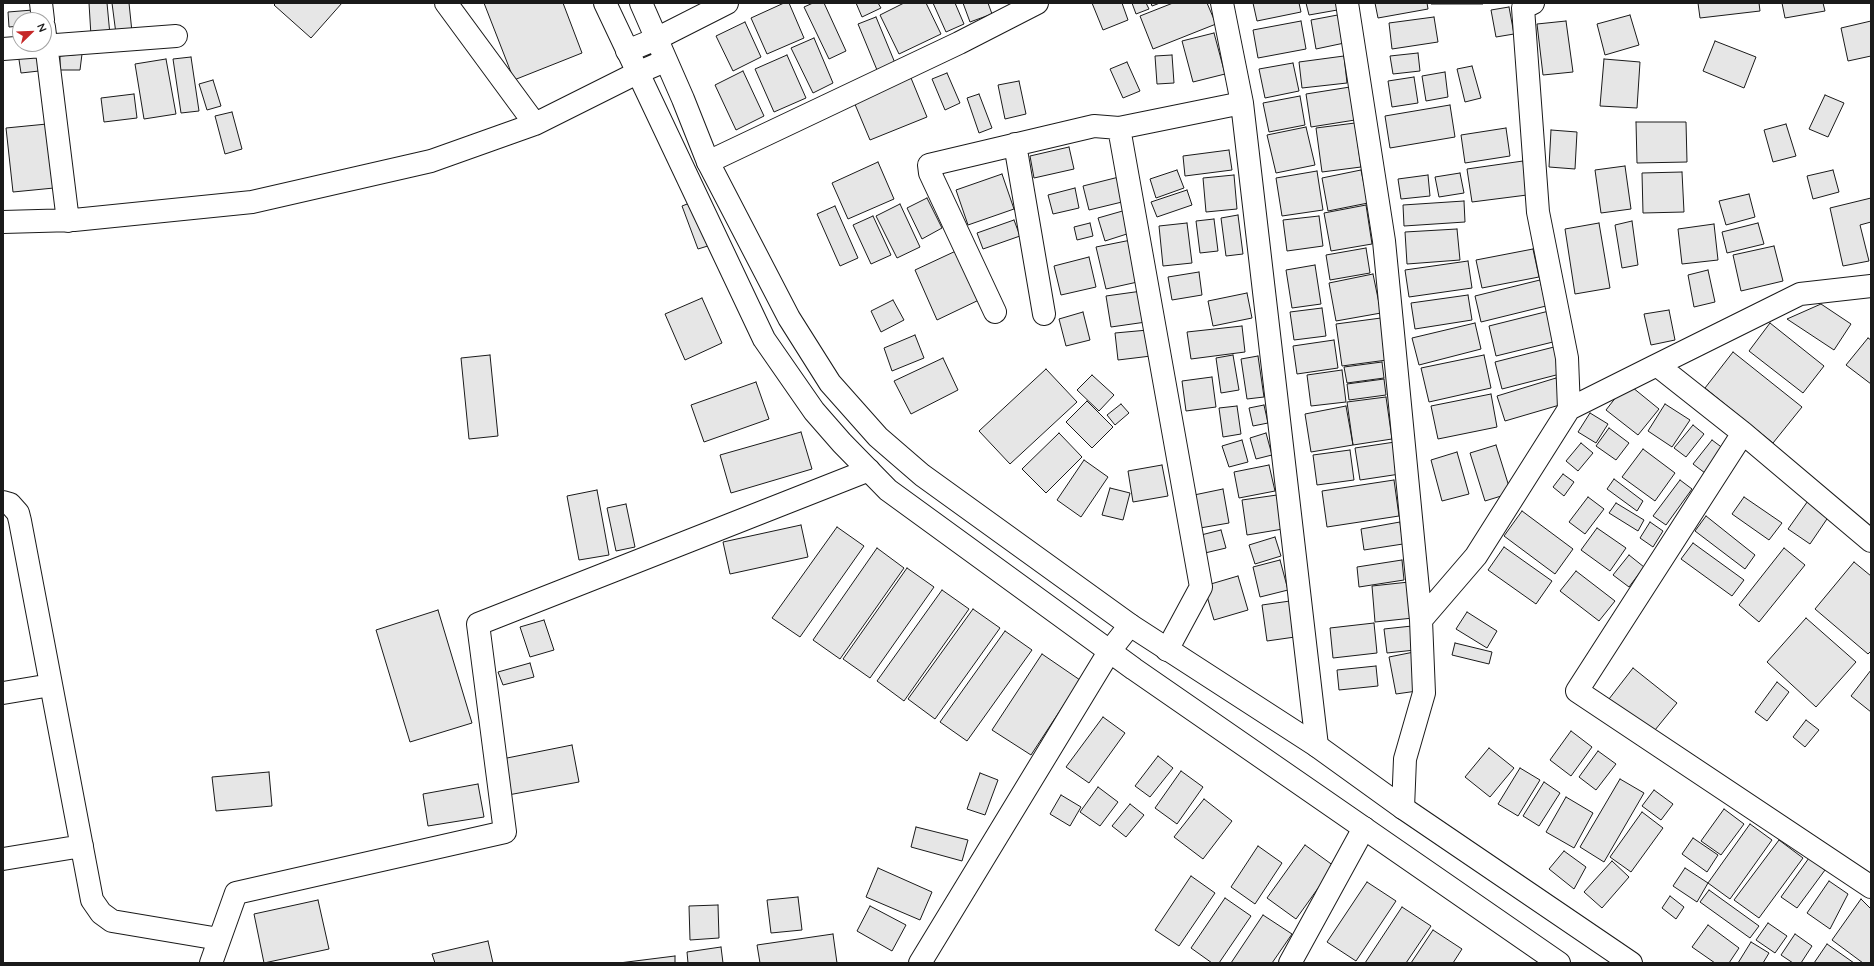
<!DOCTYPE html>
<html>
<head>
<meta charset="utf-8">
<style>
	body { margin:0 }
	#map { position:relative; width:1874px; height:966px; overflow:hidden; background:#fff; font-family:Quicksand,sans-serif }
	canvas { display:block }
	.frame { position:absolute; inset:0; border:4px solid #1a1a1a; pointer-events:none }
	.north { position:absolute; left:12px; top:12px; width:40px; height:40px; box-sizing:border-box; background:#fff; border:1px solid #a3a3a3; border-radius:50%; rotate:67deg; font-size:11px; font-weight:700; line-height:16px; text-align:center; color:#1a1a1a }
	.north::after { content:''; display:block; margin:auto; width:14px; height:18px; background:#c62828; clip-path:polygon(50% 0,100% 100%,50% 72%,0 100%) }
</style>
</head>
<body>
<div id="map">
<canvas width="1874" height="966"></canvas>
<div class="frame"></div>
<div class="north">N</div>
</div>
<script>
const g = document.querySelector('canvas').getContext('2d');
g.lineJoin = 'round';
function fill(path, color) { g.fillStyle = color; g.fill(path, 'evenodd'); }
const shape = rows => new Path2D(rows.map(r => 'M' + r).join(''));
function trace(path, color, width, dash) { g.strokeStyle = color; g.lineWidth = width; g.lineCap = dash ? 'butt' : 'round'; g.setLineDash(dash || []); g.stroke(path); }
const building = shape([
	[89,3,107,3,110,35,91,36,89,3],
	[112,3,129,3,132,32,116,34,112,3],
	[276,3,342,3,311,38,274,5,276,3],
	[484,3,563,3,582,53,514,80,484,3],
	[784,3,789,3,804,38,767,54,751,18,784,3],
	[813,3,824,3,846,51,829,59,804,7,813,3],
	[856,3,878,3,881,8,862,17,856,3],
	[904,3,926,3,941,34,899,54,880,15,904,3],
	[933,3,955,3,964,24,946,32,933,3],
	[963,3,988,3,992,14,970,22,963,3],
	[1092,3,1122,3,1128,20,1103,30,1092,3],
	[1132,3,1146,3,1149,9,1136,14,1132,3],
	[1151,3,1160,3,1152,6,1151,3],
	[1173,3,1207,3,1216,24,1153,49,1140,16,1173,3],
	[1253,3,1299,3,1301,12,1257,21,1253,3],
	[1306,3,1341,3,1343,9,1309,15,1306,3],
	[1375,3,1427,3,1428,9,1378,18,1375,3],
	[1431,3,1483,3,1483,4,1431,4,1431,3],
	[1698,3,1759,3,1760,11,1700,18,1698,3],
	[1782,3,1823,3,1825,11,1785,18,1782,3],
	[1509,7,1514,34,1496,37,1491,10,1509,7],
	[33,10,34,20,20,20,20,26,9,27,8,12,33,10],
	[1343,14,1349,42,1316,49,1311,20,1343,14],
	[1630,15,1639,45,1605,55,1597,24,1630,15],
	[876,17,895,63,877,70,858,24,876,17],
	[1434,17,1438,42,1392,49,1389,23,1434,17],
	[1301,21,1306,49,1258,58,1253,30,1301,21],
	[1566,21,1573,72,1543,75,1537,24,1566,21],
	[1871,21,1871,56,1848,61,1841,28,1871,21],
	[745,22,761,57,733,71,716,36,745,22],
	[1214,33,1225,74,1193,82,1182,41,1214,33],
	[814,38,833,83,813,93,791,48,814,38],
	[1715,41,1756,57,1744,88,1703,71,1715,41],
	[37,50,39,71,21,73,18,53,37,50],
	[1418,53,1420,71,1393,74,1390,56,1418,53],
	[82,54,80,70,60,70,60,56,82,54],
	[787,55,806,98,774,112,755,69,787,55],
	[1172,55,1174,83,1157,84,1155,56,1172,55],
	[1344,56,1347,83,1302,88,1299,62,1344,56],
	[191,57,199,111,181,113,173,59,191,57],
	[166,59,176,114,144,119,135,64,166,59],
	[1604,59,1640,62,1637,108,1600,106,1604,59],
	[1127,62,1140,91,1123,98,1110,69,1127,62],
	[1293,63,1299,91,1265,98,1259,69,1293,63],
	[1472,66,1481,98,1465,102,1457,69,1472,66],
	[743,71,764,116,736,130,715,85,743,71],
	[1445,72,1448,97,1426,101,1422,76,1445,72],
	[947,73,960,103,945,110,932,79,947,73],
	[1414,77,1418,103,1392,107,1388,81,1414,77],
	[911,78,927,117,870,140,854,102,911,78],
	[213,80,221,106,207,110,199,84,213,80],
	[1019,81,1026,114,1005,119,998,85,1019,81],
	[1350,87,1355,120,1311,127,1306,94,1350,87],
	[134,94,137,118,104,122,101,98,134,94],
	[979,94,992,128,979,133,967,98,979,94],
	[1825,95,1844,103,1828,137,1809,129,1825,95],
	[1300,96,1305,125,1269,132,1263,103,1300,96],
	[1450,105,1455,137,1390,148,1385,116,1450,105],
	[232,112,242,149,225,154,215,116,232,112],
	[1636,122,1686,122,1687,162,1637,163,1636,122],
	[1355,123,1361,167,1322,172,1316,128,1355,123],
	[47,124,54,188,13,192,6,128,47,124],
	[1786,124,1796,156,1773,162,1764,130,1786,124],
	[1306,127,1315,165,1276,173,1267,135,1306,127],
	[1506,128,1510,156,1465,163,1461,135,1506,128],
	[1551,130,1577,132,1575,169,1549,167,1551,130],
	[1069,147,1074,169,1034,178,1030,156,1069,147],
	[1229,150,1232,170,1185,176,1183,156,1229,150],
	[1523,161,1527,195,1472,202,1467,169,1523,161],
	[878,162,894,199,848,219,832,183,878,162],
	[1625,166,1631,209,1601,213,1595,170,1625,166],
	[1177,170,1184,188,1156,198,1150,179,1177,170],
	[1361,170,1368,203,1328,211,1322,178,1361,170],
	[1833,170,1839,192,1813,199,1807,176,1833,170],
	[1317,171,1323,210,1282,216,1276,178,1317,171],
	[1682,172,1684,212,1643,213,1642,173,1682,172],
	[1460,173,1464,193,1439,197,1435,177,1460,173],
	[1002,174,1014,209,968,225,956,190,1002,174],
	[1234,175,1237,209,1206,212,1203,178,1234,175],
	[1428,175,1430,196,1401,199,1398,179,1428,175],
	[1119,177,1122,202,1089,210,1083,186,1119,177],
	[1075,188,1079,208,1053,214,1048,195,1075,188],
	[1187,190,1192,205,1157,217,1151,202,1187,190],
	[1749,194,1755,217,1726,225,1719,201,1749,194],
	[927,198,942,228,922,239,907,208,927,198],
	[1871,198,1871,222,1860,225,1869,261,1843,266,1830,208,1871,198],
	[695,201,711,245,698,249,682,206,695,201],
	[1464,201,1465,222,1404,226,1403,205,1464,201],
	[900,204,920,247,897,258,876,216,900,204],
	[1366,205,1372,244,1331,251,1324,213,1366,205],
	[835,206,858,258,840,266,817,214,835,206],
	[1126,210,1133,232,1105,241,1098,218,1126,210],
	[1238,215,1243,254,1226,256,1221,218,1238,215],
	[873,216,891,255,871,264,853,225,873,216],
	[1319,216,1323,246,1287,251,1283,220,1319,216],
	[1214,219,1218,251,1200,253,1196,221,1214,219],
	[1014,220,1020,236,983,249,977,233,1014,220],
	[1632,221,1638,265,1622,268,1615,225,1632,221],
	[1090,223,1093,236,1077,240,1074,227,1090,223],
	[1187,223,1192,263,1163,266,1159,226,1187,223],
	[1599,223,1610,288,1575,294,1565,229,1599,223],
	[1758,223,1764,244,1727,253,1722,232,1758,223],
	[1714,224,1718,260,1682,264,1678,229,1714,224],
	[1457,229,1460,260,1407,264,1405,232,1457,229],
	[1131,240,1142,281,1106,289,1096,247,1131,240],
	[1774,246,1783,281,1741,291,1733,255,1774,246],
	[1366,248,1370,273,1330,280,1326,255,1366,248],
	[1533,249,1539,277,1482,288,1476,260,1533,249],
	[958,250,981,299,937,320,915,270,958,250],
	[1089,257,1096,287,1061,295,1054,266,1089,257],
	[1468,261,1472,288,1409,297,1405,270,1468,261],
	[1315,265,1321,304,1292,308,1286,270,1315,265],
	[1708,270,1715,302,1694,307,1688,275,1708,270],
	[1199,272,1202,295,1172,300,1168,277,1199,272],
	[1373,274,1381,313,1336,321,1329,283,1373,274],
	[1540,280,1546,306,1481,322,1475,296,1540,280],
	[1142,291,1146,322,1111,327,1106,296,1142,291],
	[1247,293,1252,318,1213,326,1208,301,1247,293],
	[1468,295,1472,320,1415,329,1411,303,1468,295],
	[702,298,722,343,685,360,665,314,702,298],
	[893,300,904,320,881,332,871,311,893,300],
	[1821,304,1851,324,1834,350,1787,319,1821,304],
	[1322,308,1326,336,1294,340,1290,312,1322,308],
	[1669,310,1675,340,1651,345,1644,314,1669,310],
	[1549,311,1557,341,1496,356,1489,326,1549,311],
	[1083,312,1090,340,1066,346,1059,319,1083,312],
	[1381,318,1387,360,1342,366,1336,324,1381,318],
	[1475,323,1481,349,1419,365,1412,338,1475,323],
	[1770,323,1824,366,1803,393,1749,351,1770,323],
	[1242,326,1245,352,1191,359,1187,332,1242,326],
	[1148,330,1151,356,1118,360,1115,333,1148,330],
	[915,335,924,358,892,371,884,348,915,335],
	[1868,338,1871,340,1871,384,1846,365,1868,338],
	[1334,340,1338,368,1297,374,1293,346,1334,340],
	[1554,347,1560,374,1502,389,1495,362,1554,347],
	[1733,352,1802,407,1773,443,1705,388,1733,352],
	[490,355,498,436,469,439,461,358,490,355],
	[1233,355,1239,390,1221,393,1216,358,1233,355],
	[1484,355,1491,388,1429,402,1421,368,1484,355],
	[1258,356,1264,397,1247,399,1241,359,1258,356],
	[943,358,958,390,911,414,894,381,943,358],
	[1382,362,1384,378,1347,383,1344,367,1382,362],
	[1046,369,1077,402,1010,464,979,431,1046,369],
	[1342,370,1346,402,1311,406,1307,375,1342,370],
	[1092,375,1114,395,1099,411,1077,390,1092,375],
	[1212,377,1216,407,1186,411,1182,381,1212,377],
	[1556,378,1563,404,1505,421,1497,396,1556,378],
	[1384,379,1386,395,1349,400,1347,384,1384,379],
	[756,382,769,419,704,442,691,405,756,382],
	[1627,383,1659,409,1638,435,1606,410,1627,383],
	[1491,394,1497,427,1438,439,1431,406,1491,394],
	[1386,397,1392,439,1353,445,1347,402,1386,397],
	[1087,401,1113,427,1092,448,1066,422,1087,401],
	[1121,404,1129,413,1115,425,1107,415,1121,404],
	[1665,404,1690,420,1672,447,1648,431,1665,404],
	[1264,405,1268,423,1253,426,1249,408,1264,405],
	[1237,406,1241,434,1223,437,1219,408,1237,406],
	[1346,406,1353,445,1311,452,1305,414,1346,406],
	[1590,413,1608,424,1596,443,1578,432,1590,413],
	[1693,425,1704,434,1686,457,1674,448,1693,425],
	[1609,428,1629,443,1616,460,1596,446,1609,428],
	[801,432,812,469,731,493,720,455,801,432],
	[1059,433,1082,457,1046,493,1022,469,1059,433],
	[1266,433,1272,455,1256,459,1250,438,1266,433],
	[1242,440,1248,462,1229,467,1222,446,1242,440],
	[1712,440,1728,452,1709,476,1693,464,1712,440],
	[1395,442,1400,474,1360,480,1355,448,1395,442],
	[1581,443,1593,453,1578,471,1566,461,1581,443],
	[1496,445,1511,493,1485,501,1470,453,1496,445],
	[1643,449,1675,473,1655,501,1622,477,1643,449],
	[1350,450,1354,480,1317,485,1313,455,1350,450],
	[1457,452,1469,494,1442,501,1431,460,1457,452],
	[1084,460,1108,477,1081,517,1057,500,1084,460],
	[1162,465,1168,496,1133,502,1128,471,1162,465],
	[1269,465,1275,491,1239,498,1234,472,1269,465],
	[1563,474,1574,482,1564,496,1553,487,1563,474],
	[1614,479,1643,501,1637,511,1607,489,1614,479],
	[1394,480,1399,516,1327,527,1322,491,1394,480],
	[1680,480,1692,489,1666,525,1653,516,1680,480],
	[1110,488,1130,493,1123,520,1102,515,1110,488],
	[1223,489,1229,523,1200,528,1194,495,1223,489],
	[597,490,609,555,579,560,567,496,597,490],
	[1277,495,1283,529,1247,535,1242,500,1277,495],
	[1588,497,1604,509,1585,534,1569,522,1588,497],
	[1744,497,1782,523,1769,540,1732,514,1744,497],
	[1810,498,1831,513,1810,544,1788,529,1810,498],
	[1616,503,1644,520,1638,531,1609,513,1616,503],
	[626,504,635,547,616,551,607,508,626,504],
	[1522,511,1573,549,1555,574,1504,536,1522,511],
	[1706,516,1755,555,1745,569,1695,531,1706,516],
	[1400,522,1403,544,1364,550,1361,529,1400,522],
	[1650,522,1663,531,1653,547,1640,538,1650,522],
	[801,525,808,557,730,574,723,542,801,525],
	[837,527,864,546,800,637,772,618,837,527],
	[1597,528,1626,548,1610,571,1581,550,1597,528],
	[1221,530,1226,548,1205,553,1201,535,1221,530],
	[1275,537,1281,556,1255,564,1249,545,1275,537],
	[1693,543,1744,580,1732,596,1681,559,1693,543],
	[1504,547,1552,581,1536,604,1488,570,1504,547],
	[877,548,904,568,840,659,813,640,877,548],
	[1784,548,1805,565,1759,622,1739,605,1784,548],
	[1629,555,1644,567,1629,587,1613,575,1629,555],
	[1280,560,1288,590,1260,597,1253,567,1280,560],
	[1402,560,1404,580,1359,587,1357,567,1402,560],
	[1854,562,1871,576,1871,651,1868,654,1815,609,1854,562],
	[907,568,934,587,870,678,843,659,907,568],
	[1576,571,1615,601,1599,621,1560,591,1576,571],
	[1238,576,1248,610,1214,620,1204,586,1238,576],
	[1409,582,1413,618,1375,622,1372,586,1409,582],
	[942,590,969,609,904,701,877,681,942,590],
	[1290,601,1295,637,1267,641,1262,605,1290,601],
	[973,609,1000,628,935,719,908,699,973,609],
	[438,610,472,723,410,742,376,630,438,610],
	[1467,612,1497,631,1487,648,1456,629,1467,612],
	[1806,618,1856,662,1816,707,1767,662,1806,618],
	[544,620,554,650,530,657,520,627,544,620],
	[1374,623,1377,653,1333,658,1330,628,1374,623],
	[1412,626,1415,650,1387,653,1384,629,1412,626],
	[1005,631,1032,650,967,741,940,722,1005,631],
	[1455,643,1492,652,1489,664,1452,655,1455,643],
	[1414,652,1417,691,1396,694,1389,657,1414,652],
	[1042,654,1080,680,1031,755,992,730,1042,654],
	[530,663,534,677,503,685,498,672,530,663],
	[1376,666,1378,686,1339,690,1337,670,1376,666],
	[1633,668,1677,703,1655,730,1609,699,1633,668],
	[1871,670,1871,712,1851,696,1871,670],
	[1777,682,1789,692,1767,721,1755,712,1777,682],
	[1103,717,1125,733,1089,783,1066,767,1103,717],
	[1806,720,1819,730,1805,747,1793,737,1806,720],
	[1571,731,1592,747,1571,776,1550,760,1571,731],
	[572,745,579,782,508,795,502,759,572,745],
	[1489,748,1514,768,1490,797,1465,777,1489,748],
	[1598,751,1616,764,1596,790,1579,777,1598,751],
	[1158,756,1173,768,1150,797,1135,786,1158,756],
	[1520,768,1540,780,1518,816,1498,804,1520,768],
	[1181,771,1203,787,1177,824,1155,808,1181,771],
	[269,772,272,806,216,811,212,777,269,772],
	[980,773,998,780,985,815,967,809,980,773],
	[1620,779,1644,793,1604,862,1580,847,1620,779],
	[1544,782,1560,793,1539,826,1523,816,1544,782],
	[478,784,484,817,428,826,423,794,478,784],
	[1098,787,1118,802,1100,826,1080,812,1098,787],
	[1654,790,1673,804,1661,820,1642,806,1654,790],
	[1061,795,1081,807,1070,826,1050,814,1061,795],
	[1566,797,1593,813,1574,848,1546,832,1566,797],
	[1204,799,1232,821,1203,859,1174,837,1204,799],
	[1130,804,1144,815,1126,837,1112,826,1130,804],
	[1724,809,1744,824,1721,855,1701,841,1724,809],
	[1642,812,1663,828,1631,872,1610,857,1642,812],
	[1750,824,1772,840,1730,899,1708,883,1750,824],
	[916,827,968,840,962,861,911,847,916,827],
	[1693,838,1718,855,1707,872,1682,854,1693,838],
	[1779,840,1803,858,1759,918,1734,900,1779,840],
	[1305,845,1334,866,1296,919,1267,898,1305,845],
	[1258,846,1282,863,1255,904,1231,887,1258,846],
	[1564,851,1586,867,1574,889,1549,869,1564,851],
	[1809,858,1825,870,1797,908,1781,897,1809,858],
	[1612,861,1629,877,1602,908,1584,892,1612,861],
	[878,868,932,892,920,920,866,897,878,868],
	[1685,868,1708,883,1697,902,1673,886,1685,868],
	[1191,876,1215,893,1179,946,1155,930,1191,876],
	[1829,881,1848,894,1830,929,1807,913,1829,881],
	[1367,882,1396,901,1356,961,1327,942,1367,882],
	[1709,890,1759,926,1750,938,1700,902,1709,890],
	[1670,896,1684,907,1676,919,1662,908,1670,896],
	[798,897,802,930,771,933,767,900,798,897],
	[1225,898,1251,916,1219,963,1212,963,1191,948,1225,898],
	[1861,899,1871,909,1871,963,1863,963,1832,940,1861,899],
	[318,900,329,949,264,963,254,914,318,900],
	[718,905,719,938,690,940,689,906,718,905],
	[870,906,906,925,892,951,857,931,870,906],
	[1402,907,1431,926,1406,963,1365,963,1402,907],
	[1263,915,1292,934,1272,963,1231,963,1263,915],
	[1768,923,1787,936,1775,953,1756,940,1768,923],
	[1708,925,1739,948,1729,963,1715,963,1692,947,1708,925],
	[1433,930,1462,949,1453,963,1411,963,1433,930],
	[833,934,837,963,760,963,757,945,833,934],
	[1795,934,1812,946,1801,963,1793,963,1781,955,1795,934],
	[488,941,493,963,435,963,432,954,488,941],
	[1751,942,1769,953,1763,963,1738,963,1751,942],
	[1827,944,1854,963,1814,963,1827,944],
	[721,947,723,963,688,963,687,952,721,947],
	[675,956,675,963,619,963,675,956]
]);
fill(building, '#e6e6e6');
trace(building, '#1a1a1a', 1);
const street = shape([
	[41,3,43,20],
	[446,3,535,124],
	[1222,3,1242,103,1317,746],
	[1347,3,1384,241,1421,620,1424,693,1405,759,1403,808],
	[44,27,68,221],
	[3,49,176,36],
	[627,51,656,39,727,3],
	[1015,144,1044,314],
	[708,162,959,43,1037,3],
	[3,222,74,220,252,202,431,161,535,124,637,73,665,61],
	[995,312,930,173,929,165,1094,126,1119,128],
	[1569,409,1657,365],
	[1743,433,1657,365,1800,294,1871,286],
	[3,502,10,504,18,513,20,521,92,900,101,913,112,921,219,939],
	[1871,541,1743,433,1577,691,1871,887],
	[1421,620,1476,556,1569,409,1567,358,1538,212,1523,8,1533,3],
	[1167,650,1201,587,1119,128,1242,103],
	[3,693,51,685],
	[3,859,82,846],
	[211,963,236,893,505,832,478,624,869,470],
	[920,963,1109,652,1130,625],
	[1290,963,1364,828]
]);
const primary = shape([
	[605,3,764,339,814,411,842,443,888,490,1134,669,1559,963],
	[641,3,683,99,708,162,789,318,830,383,878,437,922,475,1130,625,1317,746,1403,808,1631,963]
]);
trace(street, '#1a1a1a', 24);
trace(primary, '#1a1a1a', 24);
trace(street, '#fff', 22);
trace(primary, '#fff', 22);
</script>
</body>
</html>
